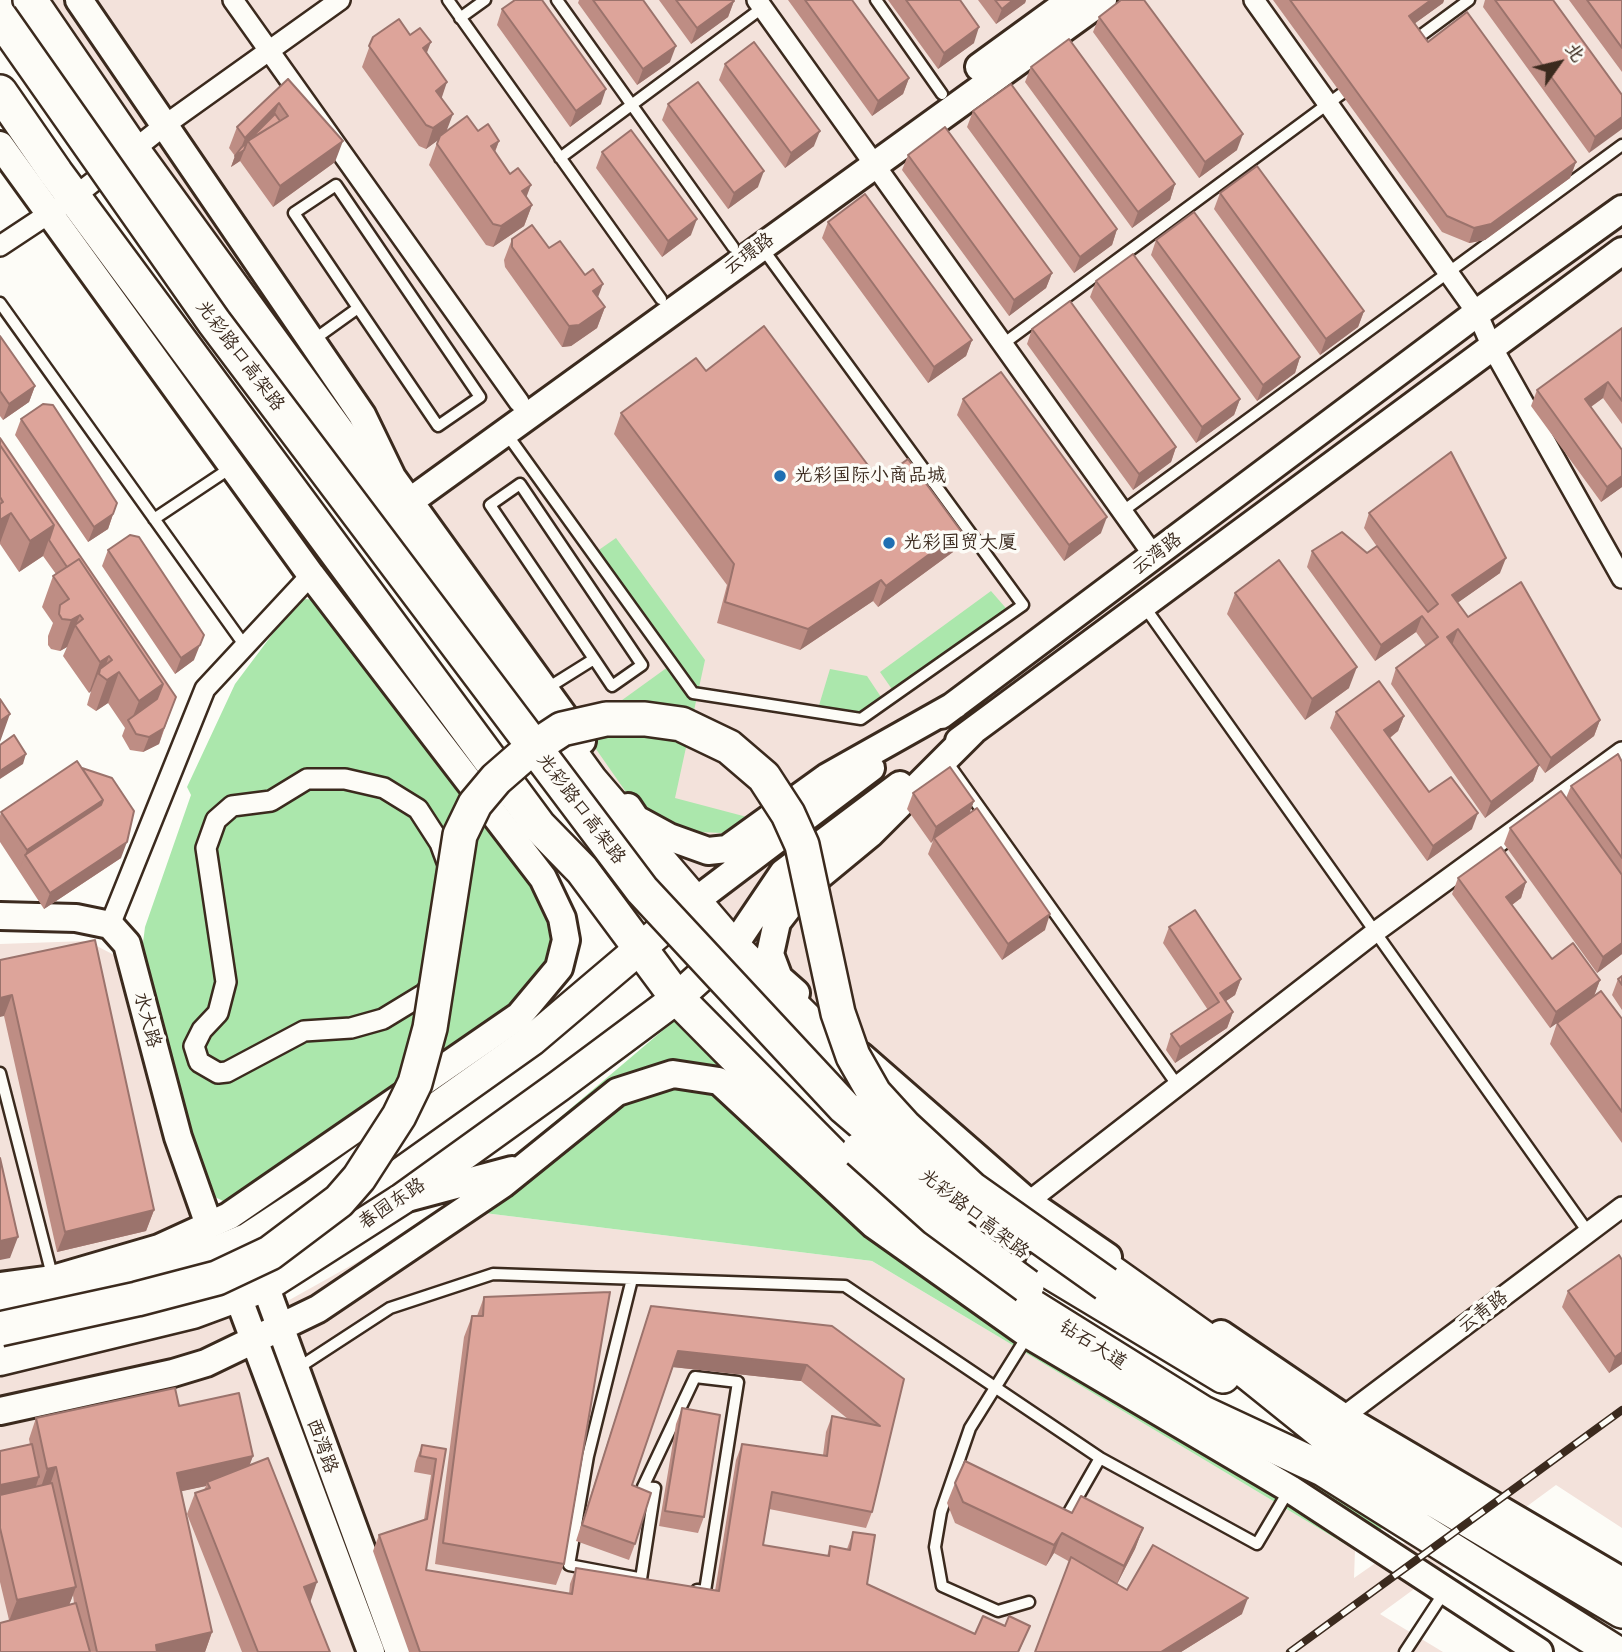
<!DOCTYPE html>
<html>
<head>
<meta charset="utf-8">
<style>
	body { margin:0 }
	#map { position:relative; width:1622px; height:1652px; overflow:hidden; background:#fdfcf7; font-family:"Playpen Sans","LXGW WenKai TC",sans-serif }
	canvas { display:block }
	.north { position:absolute; left:1524px; top:28px; width:70px; height:70px; -webkit-text-stroke:5px #fdfcf7; paint-order:stroke; rotate:56deg; font-size:19px; font-weight:700; line-height:28px; text-align:center; color:#3b2a1e }
	.north::after { content:''; display:block; margin:auto; width:24px; height:32px; background:#3b2a1e; clip-path:polygon(50% 0,100% 100%,50% 72%,0 100%) }
</style>
</head>
<body>
<div id="map">
<canvas width="1622" height="1652"></canvas>
<div class="north">北</div>
</div>
<script>
const g = document.querySelector('canvas').getContext('2d');
g.lineJoin = 'round';
function fill(path, color) { g.fillStyle = color; g.fill(path, 'evenodd'); }
const shape = rows => new Path2D(rows.map(r => 'M' + r).join(''));
function trace(path, color, width, dash) { g.strokeStyle = color; g.lineWidth = width; g.lineCap = dash ? 'butt' : 'round'; g.setLineDash(dash || []); g.stroke(path); }
function write(font, color, halo, rows, align = 'center') {
  g.font = font + ' "Playpen Sans","LXGW WenKai TC",sans-serif'; g.lineWidth = 7; g.setLineDash([]); g.textBaseline = 'middle'; g.strokeStyle = halo; g.fillStyle = color; for (const [text, x, y, turn = 0] of rows) {
    g.save(); g.translate(x, y); g.rotate((+turn || 0) * Math.PI / 180); g.textAlign = isNaN(turn) ? turn : align; if (halo) g.strokeText(text, 0, 0); g.fillText(text, 0, 0); g.restore();
  }
}
fill(shape([
	[30,0,1622,0,1622,1528,1556,1485,1380,1614,1443,1652,0,1652,0,1356,239,1298,250,1322,452,1209,872,1261,1355,1550,1354,1578,1486,1486,1352,1411,1325,1435,733,947],
	[87,941,120,958,213,1287,0,1341,0,944]
]), '#f3e2db');
fill(shape([
	[616,538,705,660,675,798,747,817,722,833,678,831,642,815,582,729,672,664,593,554],
	[991,591,1011,614,896,695,880,672],
	[305,599,319,600,558,920,555,964,540,984,238,1202,229,1204,215,1197,199,1171,142,951,145,927,191,795,187,787,235,684,289,612],
	[830,669,867,676,885,703,861,719,817,712],
	[675,1020,848,1192,1387,1524,1355,1550,872,1261,452,1209]
]), '#abe7ac');
const lane = shape([
	[448,0,661,299],
	[557,0,733,247],
	[876,0,942,94],
	[460,18,485,0],
	[1412,42,1469,0],
	[560,158,762,8],
	[0,303,245,646],
	[312,341,358,308,294,213,336,185,480,397,438,426,358,308],
	[1003,344,1352,86],
	[506,433,693,693,861,719,1023,605,763,249],
	[1123,511,1622,145],
	[154,519,232,467],
	[1144,606,1588,1232],
	[546,689,594,659,490,505,520,484,642,665,612,686,594,659],
	[945,759,1178,1086],
	[0,1073,53,1279],
	[632,1279,588,1456,569,1565,638,1578],
	[1028,1335,970,1428,941,1512,935,1547,942,1586,998,1611,1029,1602],
	[298,1368,390,1308,493,1274,845,1286,1100,1458],
	[1064,1521,1100,1458,1257,1544,1289,1490],
	[641,1579,655,1488,643,1487,695,1377,738,1382,705,1591,697,1590],
	[1405,1652,1445,1591]
]);
const street = shape([
	[233,0,519,402],
	[757,0,1154,556],
	[1254,0,1477,313,1492,347,1622,578],
	[0,246,74,197,165,125,340,0],
	[110,925,205,689,311,575],
	[435,982,424,994,383,1019,351,1028,304,1031,227,1072,218,1073,199,1062,194,1046,202,1030,218,1013,226,982,206,848,216,820,232,806,271,801,307,779,345,779,384,788,418,809,440,843,450,870],
	[1028,1202,1374,933,1622,752],
	[1343,1417,1622,1207]
]);
const secondary = shape([
	[79,0,362,415,392,477,582,741],
	[979,67,1071,0],
	[0,145,311,575,543,878,562,918,566,940,559,968,519,1016,229,1216,159,1248,53,1279,55,1294],
	[398,510,1103,0],
	[941,715,1477,313,1622,209],
	[959,741,1622,251],
	[628,807,636,819,669,837,708,851,727,849,827,777,955,705],
	[694,902,871,768],
	[0,916,76,918,110,925,127,944,178,1137,209,1225],
	[733,947,783,873,900,785],
	[796,993,779,978,770,954,777,922,801,891,870,834,973,731],
	[861,1056,1028,1202,1108,1257],
	[407,1198,512,1170],
	[258,1266,399,1652],
	[231,1278,371,1652],
	[0,1286,53,1279],
	[1221,1334,1343,1417,1622,1581],
	[0,1411,173,1373,206,1363,318,1309,503,1184,617,1092,673,1074,719,1081,874,1225,1029,1335,1290,1489,1539,1652]
]);
const primary = shape([
	[0,1307,183,1265,247,1239,314,1195,532,1040,690,906],
	[0,1360,193,1313,266,1286,402,1199,559,1086,677,998,730,950]
]);
const highway = shape([
	[30,0,134,152,590,780,733,947,865,1078],
	[0,92,56,173,539,826,582,870,677,998,879,1202,964,1264,1203,1413,1323,1469,1615,1652],
	[1084,1253,1212,1344,1325,1435,1622,1611],
	[1042,1267,1223,1376]
]);
trace(lane, '#3b2a1e', 15);
trace(street, '#3b2a1e', 24);
trace(secondary, '#3b2a1e', 32);
trace(primary, '#3b2a1e', 35);
trace(highway, '#3b2a1e', 38);
trace(lane, '#fdfcf7', 10);
trace(street, '#fdfcf7', 19);
trace(secondary, '#fdfcf7', 26);
trace(primary, '#fdfcf7', 30);
trace(highway, '#fdfcf7', 33);
const rail = shape([
	[1290,1652,1622,1410]
]);
trace(rail, '#3b2a1e', 8);
trace(rail, '#fdfcf7', 5, [16]);
const highwayBridge = shape([
	[0,17,214,322,642,890,844,1107,961,1207],
	[859,1150,936,1219,1027,1286],
	[0,1329,137,1299,217,1278,270,1253,339,1201,359,1178,399,1116,415,1083,430,1028,460,835,475,804,496,779,527,752,562,729,606,719,645,719,681,724,729,747,764,777,788,814,802,845,838,1013,853,1056,874,1093,905,1127,972,1189,1106,1284]
]);
trace(highwayBridge, '#3b2a1e', 38, []);
trace(highwayBridge, '#fdfcf7', 33);
fill(shape([
	[579,0,643,0,670,62,637,85,578,3],
	[659,0,733,0,734,1,728,17,691,44],
	[788,0,852,0,909,78,903,94,872,116],
	[888,0,960,0,974,43,938,69],
	[978,0,1026,0,1025,3,996,24],
	[1273,0,1444,0,1443,3,1415,23,1428,42,1576,162,1570,178,1485,240,1469,243,1442,232],
	[1485,0,1553,0,1622,95,1589,153,1483,7],
	[1569,0,1622,0,1622,72],
	[502,9,601,104,570,127,497,25],
	[1099,17,1237,150,1199,178,1093,32],
	[410,35,427,53,442,98,447,131,478,131,499,141,495,152,532,205,524,226,493,247,486,245,429,165,438,140,426,149,419,146,362,67,373,37],
	[725,64,814,146,785,168,719,80],
	[1031,67,1175,184,1170,200,1132,228,1025,82],
	[288,79,335,162,273,207,240,161,231,167,235,156,229,148,237,127],
	[668,104,758,187,728,209,662,120],
	[973,111,1117,229,1112,245,1074,273,967,127],
	[602,152,691,235,662,257,596,168],
	[908,155,1052,273,1046,288,1009,316,902,170],
	[1220,193,1364,311,1358,327,1320,355,1214,209],
	[828,222,972,340,966,356,928,383,822,238],
	[512,239,598,298,605,307,597,328,571,346,562,347,505,267,504,260],
	[1156,240,1300,357,1295,373,1257,401,1151,255],
	[1096,281,1240,399,1234,415,1196,443,1090,297],
	[1622,328,1622,424,1603,398,1591,407,1622,450,1622,487,1601,502,1531,406,1537,390],
	[1032,329,1176,447,1171,462,1133,490,1027,344],
	[0,336,35,386,29,402,3,420,0,416],
	[706,371,879,480,953,552,878,607,873,601,800,650,717,623,727,585,614,434,621,413],
	[963,399,1101,533,1064,561,957,415],
	[21,419,117,503,108,529,88,542,15,435],
	[0,438,176,697,159,744,143,752,130,750,122,736,125,728,108,703,96,711,87,705,91,691,89,693,63,656,67,647,60,651,51,649,48,645,48,636,53,623,42,607,53,576,56,574,43,556,19,572,0,544],
	[1369,513,1500,573,1457,603,1468,617,1600,720,1594,736,1545,773,1498,709,1539,765,1533,781,1485,818,1391,684,1396,668,1426,646,1416,632,1375,661,1307,567,1312,551,1367,553,1378,548,1364,528],
	[108,550,194,660,175,674,102,566],
	[1235,593,1349,688,1305,720,1227,614],
	[1336,712,1404,716,1398,731,1390,738,1429,792,1472,829,1427,861,1330,728],
	[1622,762,1622,954,1597,973,1504,844,1510,828,1566,798,1571,786],
	[913,793,974,801,969,813,1045,930,1002,960,928,854,933,841,931,843,907,809],
	[1,812,121,858,44,909,0,842,0,816],
	[1458,878,1526,882,1521,898,1512,905,1552,959,1600,980,1594,996,1622,1019,1622,1143,1550,1044,1557,1023,1550,1028,1452,894],
	[1169,927,1241,979,1235,995,1226,1001,1233,1012,1227,1028,1175,1063,1166,1050,1171,1034,1208,1010,1163,943],
	[0,960,154,1210,146,1231,57,1252,4,1016],
	[1622,976,1622,1010,1612,995,1618,979],
	[1568,1291,1622,1364,1609,1373,1562,1307],
	[484,1297,564,1564,556,1585,435,1564,464,1337,472,1316,477,1316],
	[651,1306,904,1379,872,1512,866,1528,769,1509,763,1545,827,1556,830,1546,847,1549,853,1532,867,1584,975,1634,1005,1626,1030,1626,1019,1652,409,1652,373,1551,379,1535,424,1520,431,1475,414,1472,416,1461,422,1445,446,1449,426,1570,569,1594,570,1584,576,1568,715,1591,736,1460,742,1444,823,1455,826,1432,832,1416,848,1419,801,1381,673,1367,632,1485,635,1544,629,1560,576,1541],
	[179,1406,253,1456,249,1466,310,1602,330,1652,242,1652,187,1514,195,1493,204,1490,206,1486,181,1491,212,1632,205,1652,0,1652,9,1620,0,1582,0,1451,30,1445,29,1439,36,1418],
	[73,1595,74,1603,69,1605],
	[682,1408,704,1517,698,1533,659,1526,676,1424],
	[955,1483,1072,1513,1143,1528,1135,1549,1117,1584,1127,1590,1242,1614,1181,1652,1035,1652,1070,1562,1054,1553,1046,1566,955,1523,947,1503]
]), '#be8d84');
fill(shape([
	[1013,0,1026,0,1025,3,996,24,1002,9],
	[1431,0,1444,0,1443,3,1403,32,1409,16],
	[734,1,728,17,691,44,697,28],
	[979,27,974,43,938,69,944,53],
	[431,42,423,63,423,48],
	[676,46,670,62,637,85,643,69],
	[909,78,903,94,872,116,878,101],
	[447,82,440,103,436,91],
	[606,89,601,104,570,127,576,111],
	[279,103,271,124,248,141,240,161,231,167,235,156,239,153,245,138],
	[453,114,445,135,426,149,433,128],
	[1622,117,1622,129,1589,153,1595,137],
	[820,131,814,146,785,168,791,153],
	[1243,134,1237,150,1199,178,1205,162],
	[343,141,335,162,273,207,280,186],
	[499,141,491,161,491,146],
	[1576,162,1570,178,1485,240,1469,243,1474,228],
	[764,171,758,187,728,209,734,193],
	[1175,184,1170,200,1132,228,1138,212],
	[531,185,523,206,522,191],
	[532,205,524,226,493,247,501,226],
	[697,219,691,235,662,257,668,241],
	[1117,229,1112,245,1074,273,1080,257],
	[1052,273,1046,288,1009,316,1014,300],
	[603,284,595,305,593,291],
	[605,307,597,328,571,346,562,347,569,326],
	[1364,311,1358,327,1320,355,1326,339],
	[972,340,966,356,928,383,934,367],
	[1300,357,1295,373,1257,401,1263,385],
	[1608,382,1603,398,1579,415,1585,399],
	[35,386,29,402,3,420,9,404],
	[1240,399,1234,415,1196,443,1202,427],
	[1176,447,1171,462,1133,490,1139,474],
	[1622,476,1622,487,1601,502,1607,487],
	[11,513,0,543,0,520],
	[113,514,108,529,88,542,94,527],
	[1107,517,1101,533,1064,561,1069,545],
	[54,525,43,556,19,572,30,541],
	[961,531,953,552,878,607,886,586],
	[1506,558,1500,573,1446,611,1452,595],
	[881,580,873,601,800,650,808,629],
	[80,615,67,647,60,651,71,620],
	[1422,616,1416,632,1375,661,1381,645],
	[1458,629,1452,645,1447,637],
	[204,635,194,660,175,674,181,658],
	[109,656,102,676,100,669,91,691,89,693,100,662],
	[1357,667,1349,688,1305,720,1312,699],
	[119,672,108,703,96,711,107,680],
	[163,684,152,715,130,724,139,701],
	[10,714,0,742,0,721],
	[1404,716,1398,731,1379,746,1384,730],
	[1600,720,1594,736,1545,773,1551,758],
	[164,728,159,744,143,752,149,737],
	[26,754,23,764,0,779,0,771],
	[1539,765,1533,781,1485,818,1491,802],
	[103,800,95,820,25,855,19,871,27,850],
	[974,801,968,817,934,838,931,843,936,827],
	[1478,813,1472,829,1427,861,1433,846],
	[127,842,121,858,44,909,50,893],
	[1526,882,1521,898,1501,913,1506,897],
	[1050,914,1045,930,1002,960,1008,944],
	[1622,943,1622,954,1597,973,1603,957],
	[1241,979,1235,995,1217,1007,1220,993],
	[1600,980,1594,996,1550,1028,1556,1012],
	[12,995,4,1016,0,1017,0,998],
	[1233,1012,1227,1028,1175,1063,1180,1047],
	[154,1210,146,1231,57,1252,65,1232],
	[18,1237,10,1258,0,1260,0,1241],
	[678,1351,807,1365,801,1381,672,1367],
	[1622,1352,1622,1364,1609,1373,1615,1357],
	[253,1456,245,1477,207,1482,206,1486,169,1494,177,1473],
	[56,1467,49,1488,40,1490,47,1469],
	[39,1477,32,1498,0,1505,0,1485],
	[1143,1528,1135,1549,1116,1586,1124,1566],
	[1062,1533,1054,1553,1046,1566,1054,1545],
	[317,1582,310,1603,304,1587],
	[76,1587,68,1608,9,1621,17,1600],
	[1248,1598,1242,1614,1181,1652,1161,1652],
	[212,1632,205,1652,153,1652,156,1645]
]), '#9b736c');
const building = shape([
	[515,0,542,0,606,89,576,111,502,9,515,0],
	[593,0,643,0,676,46,643,69,593,0],
	[676,0,733,0,734,1,697,28,676,0],
	[805,0,852,0,909,78,878,101,805,0],
	[906,0,960,0,979,27,944,53,906,0],
	[995,0,1013,0,1002,9,995,0],
	[1121,0,1144,0,1243,134,1205,162,1099,17,1121,0],
	[1290,0,1431,0,1409,16,1428,42,1467,12,1576,162,1491,224,1474,228,1447,216,1290,0],
	[1495,0,1553,0,1622,95,1622,117,1595,137,1495,0],
	[1587,0,1622,0,1622,48,1587,0],
	[399,19,410,35,420,28,431,42,423,48,447,82,436,91,453,114,433,128,426,125,369,46,373,37,399,19],
	[1069,39,1175,184,1138,212,1031,67,1069,39],
	[754,42,820,131,791,153,725,64,754,42],
	[288,79,343,141,280,186,248,141,288,116,279,103,245,138,237,127,288,79],
	[698,82,764,171,734,193,668,104,698,82],
	[1011,84,1117,229,1080,257,973,111,1011,84],
	[275,114,280,121,250,139,275,114],
	[467,116,478,131,488,124,499,141,491,146,510,174,518,168,531,185,522,191,532,205,501,226,493,224,437,144,440,136,467,116],
	[945,127,1052,273,1014,300,908,155,945,127],
	[631,130,697,219,668,241,602,152,631,130],
	[247,142,244,150,235,156,241,148,247,142],
	[1257,166,1364,311,1326,339,1220,193,1257,166],
	[865,194,972,340,934,367,828,222,865,194],
	[1194,212,1300,357,1263,385,1156,240,1194,212],
	[532,225,549,248,560,241,585,275,593,269,603,284,593,291,605,307,579,325,569,326,512,247,512,239,532,225],
	[1133,254,1240,399,1202,427,1096,281,1133,254],
	[1070,301,1176,447,1139,474,1032,329,1070,301],
	[764,326,879,480,908,459,961,531,886,586,881,580,808,629,725,602,734,564,621,413,696,358,706,371,764,326],
	[1622,328,1622,401,1608,382,1585,399,1622,450,1622,476,1607,487,1537,390,1622,328],
	[0,336,35,386,9,404,0,391,0,336],
	[1001,372,1107,517,1069,545,963,399,1001,372],
	[43,404,53,405,117,503,113,514,94,527,21,419,43,404],
	[0,438,176,697,164,728,149,737,136,734,128,720,157,699,163,684,79,559,67,567,49,540,54,525,0,445,0,438],
	[0,445,54,525,30,541,11,513,0,520,0,504,3,502,0,497,0,445],
	[1451,452,1506,558,1452,595,1468,617,1521,582,1600,720,1551,758,1458,629,1447,637,1539,765,1491,802,1396,668,1438,637,1422,616,1381,645,1312,551,1342,532,1367,553,1377,546,1428,612,1438,604,1369,513,1451,452],
	[130,535,139,537,204,635,200,645,181,658,108,550,130,535],
	[79,559,163,684,139,701,119,672,107,680,99,674,100,669,112,660,109,656,100,662,75,625,83,619,80,615,71,620,62,619,59,614,60,605,69,599,53,576,79,559],
	[1279,560,1357,667,1312,699,1235,593,1279,560],
	[1379,681,1404,716,1384,730,1429,792,1451,777,1478,813,1433,846,1336,712,1379,681],
	[0,699,10,714,0,721,0,699],
	[14,735,26,754,0,771,0,745,14,735],
	[1618,754,1622,762,1622,858,1571,786,1618,754],
	[77,761,103,800,27,850,1,812,77,761],
	[950,767,974,801,936,827,913,793,950,767],
	[82,768,112,778,134,811,127,842,50,893,25,855,101,805,103,800,82,768],
	[1561,791,1622,875,1622,943,1603,957,1510,828,1561,791],
	[977,808,1050,914,1008,944,934,838,977,808],
	[1501,847,1526,882,1506,897,1552,959,1573,943,1600,980,1556,1012,1458,878,1501,847],
	[1195,910,1241,979,1220,993,1233,1012,1180,1047,1171,1034,1219,1002,1169,927,1195,910],
	[95,940,154,1210,65,1232,12,995,0,998,0,960,95,940],
	[1622,976,1622,985,1618,979,1622,976],
	[1601,991,1622,1019,1622,1112,1557,1023,1601,991],
	[0,1158,18,1237,0,1241,0,1158],
	[1619,1255,1622,1260,1622,1352,1615,1357,1568,1291,1619,1255],
	[610,1292,564,1564,443,1543,472,1316,483,1316,484,1297,610,1292],
	[651,1306,832,1326,904,1379,872,1512,772,1492,763,1545,829,1556,830,1546,850,1550,853,1532,875,1535,867,1584,975,1634,983,1616,1005,1626,1009,1616,1030,1626,1018,1652,420,1652,379,1535,427,1519,436,1459,420,1456,422,1445,446,1449,426,1570,572,1594,576,1568,719,1591,742,1444,827,1456,832,1416,880,1426,807,1365,678,1351,632,1485,651,1493,635,1544,582,1525,651,1306],
	[175,1388,179,1406,239,1393,253,1456,177,1473,212,1632,156,1645,157,1652,97,1652,56,1467,47,1469,36,1418,175,1388],
	[682,1408,720,1415,704,1517,665,1511,682,1408],
	[32,1444,39,1477,0,1485,0,1451,32,1444],
	[268,1458,317,1582,304,1587,330,1652,258,1652,195,1493,210,1488,207,1482,268,1458],
	[965,1461,1072,1513,1081,1496,1143,1528,1124,1566,1062,1533,1054,1545,963,1502,955,1483,965,1461],
	[52,1483,76,1587,17,1600,0,1528,0,1495,52,1483],
	[1153,1545,1248,1598,1161,1652,1035,1652,1071,1557,1127,1590,1153,1545],
	[76,1603,90,1652,0,1652,0,1623,76,1603]
]);
fill(building, '#dda49a');
trace(building, '#9b736c', 2);
for (const [x, y, r, color] of [
	[780,476,7,"#1f6fb2"],
	[889,543,7,"#1f6fb2"]
]) { const dot = new Path2D(); dot.arc(x, y, r, 0, 2 * Math.PI); g.fillStyle = color; g.fill(dot); trace(dot, '#fdfcf7', 2.5); }
write('19px', '#3b2a1e', '#fdfcf7', [
	["云璟路",749,254,-36],
	["光彩路口高架路",240,356,53],
	["云湾路",1157,554,-37],
	["光彩路口高架路",581,809,53],
	["水大路",147,1020,75],
	["春园东路",392,1204,-34],
	["光彩路口高架路",974,1214,38],
	["云青路",1483,1312,-37],
	["钻石大道",1093,1345,32],
	["西湾路",322,1446,70]
]);
write('19px', '#3b2a1e', '#fdfcf7', [
	["光彩国际小商品城",794,476],
	["光彩国贸大厦",903,543]
], 'left');
</script>
</body>
</html>
